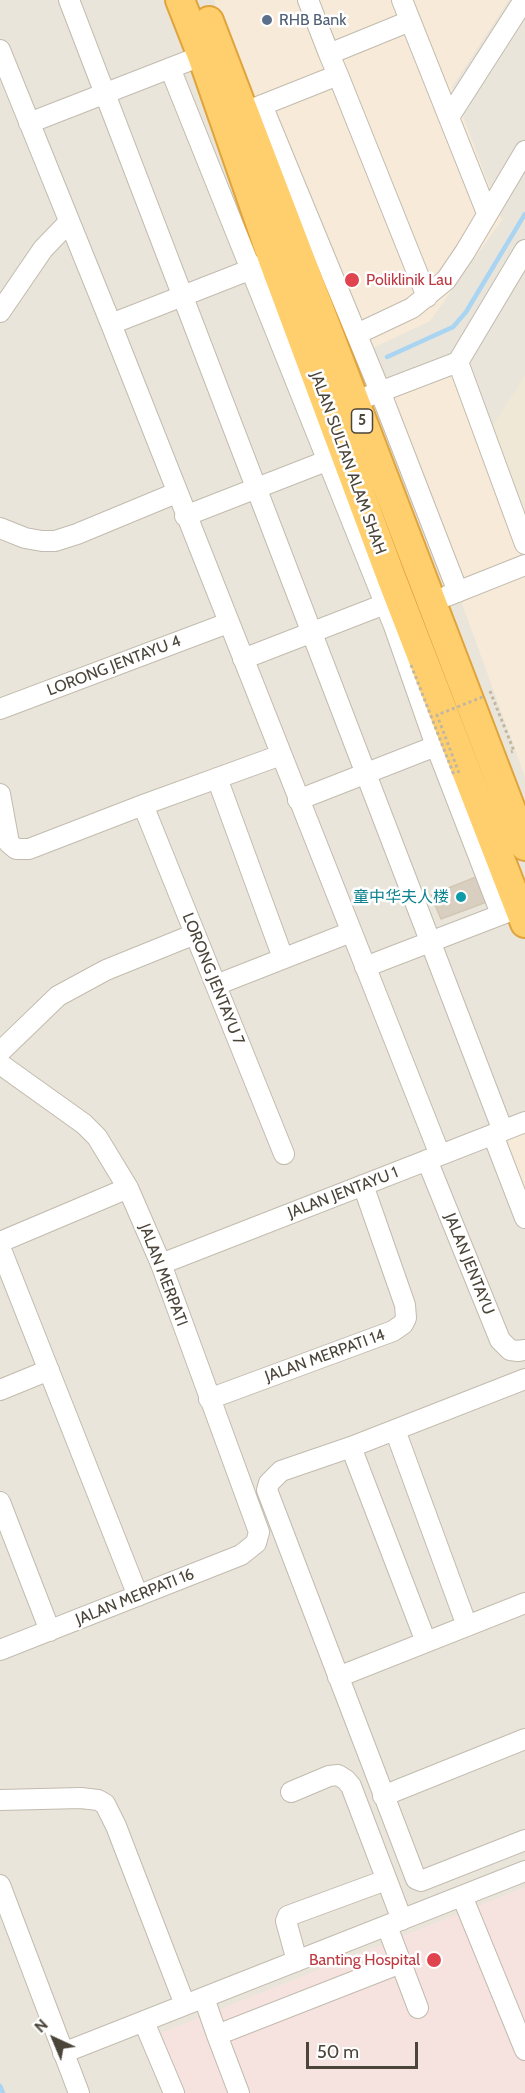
<!DOCTYPE html>
<html>
<head>
<meta charset="utf-8">
<style>
	body { margin:0 }
	#map { position:relative; width:525px; height:2093px; overflow:hidden; background:#f6f3ec; font-family:Cabin,sans-serif }
	canvas { display:block }
	.north { position:absolute; left:24px; top:2009px; width:60px; height:60px; -webkit-text-stroke:4px #fff; paint-order:stroke; rotate:316deg; font-size:16px; font-weight:700; line-height:24px; text-align:center; color:#4b4439 }
	.north::after { content:''; display:block; margin:auto; width:21px; height:27px; background:#4b4439; clip-path:polygon(50% 0,100% 100%,50% 72%,0 100%) }
	.scale { position:absolute; left:306px; top:2042px; width:112px; height:27px; box-sizing:border-box; border:3px solid #4b4439; border-top:0; padding-left:8px; font-size:18px; line-height:21px; white-space:nowrap; color:#4b4439; -webkit-text-stroke:4px #fff; paint-order:stroke }
</style>
</head>
<body>
<div id="map">
<canvas width="525" height="2093"></canvas>
<div class="north">N</div>
<div class="scale">50 m</div>
</div>
<script>
const g = document.querySelector('canvas').getContext('2d');
g.lineJoin = 'round';
function fill(path, color) { g.fillStyle = color; g.fill(path, 'evenodd'); }
const shape = rows => new Path2D(rows.map(r => 'M' + r).join(''));
function trace(path, color, width, dash) { g.strokeStyle = color; g.lineWidth = width; g.lineCap = dash ? 'butt' : 'round'; g.setLineDash(dash || []); g.stroke(path); }
function write(font, color, halo, rows, align = 'center') {
  g.font = font + ' Cabin,"Noto Sans SC",sans-serif'; g.lineWidth = 5; g.setLineDash([]); g.textBaseline = 'middle'; g.strokeStyle = halo; g.fillStyle = color; for (const [text, x, y, turn = 0] of rows) {
    g.save(); g.translate(x, y); g.rotate((+turn || 0) * Math.PI / 180); g.textAlign = isNaN(turn) ? turn : align; if (halo) g.strokeText(text, 0, 0); g.fillText(text, 0, 0); g.restore();
  }
}
fill(shape([
	[0,0,525,0,525,2093,0,2093]
]), '#eae5da');
fill(shape([
	[214,0,509,0,452,87,502,220,430,321,354,357],
	[455,369,525,547,525,777,386,395],
	[525,1127,525,1207,498,1139]
]), '#f7ead8');
fill(shape([
	[525,375,525,528,489,432]
]), '#efe8d6');
fill(shape([
	[525,1887,525,2093,186,2093,161,2033]
]), '#f6e3e0');
trace(shape([
	[387,357,453,327,466,312,525,214],
	[0,2086,3,2093]
]), '#a9d4f2', 4.5);
const building = shape([
	[481,875,492,900,441,919,431,895,481,875]
]);
fill(building, '#d8cfc1');
trace(building, '#d3c7b4', 1.5);
const minor = shape([
	[69,0,503,1131],
	[308,0,329,54],
	[402,0,487,213],
	[0,50,111,324,440,1155],
	[170,68,394,626,436,746,501,914],
	[338,75,427,297],
	[262,105,380,391,458,592],
	[250,110,338,75,329,54,410,21],
	[449,117,524,0],
	[29,123,214,51],
	[0,312,43,249,69,222],
	[111,324,262,265],
	[357,334,412,308,446,280,465,252,525,151],
	[458,362,525,544],
	[369,396,458,362,525,250],
	[185,516,339,456],
	[0,528,25,538,42,541,55,541,77,534,176,493],
	[447,596,525,565],
	[243,659,385,604],
	[0,709,228,623],
	[217,778,283,958],
	[0,794,9,843,16,849,29,849,143,805,281,755],
	[298,800,446,742],
	[143,805,284,1154],
	[365,967,513,910],
	[216,985,351,932],
	[0,1052,58,996,106,970,195,934],
	[0,1064,84,1124,97,1137,128,1188,161,1264,259,1532,256,1543,241,1555,0,1650],
	[493,1135,525,1218],
	[427,1160,500,1340,510,1350,518,1351,525,1350],
	[0,1242,128,1188],
	[0,1247,138,1596],
	[161,1264,525,1122],
	[525,1379,351,1447,281,1471,269,1483,267,1490,416,1879,421,1881,525,1840],
	[0,1390,49,1370],
	[209,1399,393,1331,403,1324,406,1318,405,1305,363,1185],
	[395,1430,467,1626],
	[351,1447,426,1642],
	[0,1502,50,1631],
	[338,1677,525,1603],
	[291,1792,329,1776,338,1775,346,1780,351,1786,402,1920],
	[383,1796,525,1739],
	[0,1800,81,1798,98,1800,105,1804,116,1826,185,2005],
	[0,1885,79,2093],
	[462,1896,525,2050],
	[297,1961,286,1921,288,1916,386,1880],
	[401,1963,418,2008],
	[204,1998,217,2035,401,1963,387,1926],
	[144,2022,174,2093],
	[217,2035,239,2093],
	[63,2053,525,1871]
]);
const highway = shape([
	[180,0,202,56,273,260,391,577,525,923],
	[209,21,525,846]
]);
trace(minor, '#c2bbae', 22);
trace(highway, '#e0a43c', 32);
trace(shape([
	[490,691,514,751,511,752]
]), '#c4b79f', 3, [3, 3]);
trace(minor, '#fff', 20);
trace(highway, '#ffcf6e', 28);
trace(shape([
	[411,665,454,775],
	[459,773,437,715,485,696]
]), '#c4b79f', 3, [3, 3]);
for (const [x, y, r, color] of [
	[267,20,6,"#5c6f8a"],
	[352,280,8,"#e0444e"],
	[461,897,6,"#0f9aa8"],
	[434,1960,8,"#e0444e"]
]) { const dot = new Path2D(); dot.arc(x, y, r, 0, 2 * Math.PI); g.fillStyle = color; g.fill(dot); trace(dot, '#fff', 2); }
for (const [x, y, w] of [
	[362,421,21]
]) { const box = new Path2D(); box.roundRect(x - w / 2, y - 12, w, 24, 4.5); g.fillStyle = '#fff'; g.fill(box); trace(box, '#4b4439', 1.5); }
write('bold 15px', '#4b4439', null, [
	["5",362,421]
]);
write('16px', '#4e5e75', '#fff', [
	["RHB Bank",279,20]
], 'left');
write('16px', '#be3a42', '#fff', [
	["Poliklinik Lau",366,280],
	["Banting Hospital",420,1960,"right"]
], 'left');
write('16px', '#4b4439', '#fff', [
	["JALAN SULTAN ALAM SHAH",348,463,70],
	["LORONG JENTAYU 4",114,666,-21],
	["LORONG JENTAYU 7",213,979,68],
	["JALAN JENTAYU 1",343,1193,-21],
	["JALAN JENTAYU",469,1264,68],
	["JALAN MERPATI",163,1275,69],
	["JALAN MERPATI 14",325,1356,-20],
	["JALAN MERPATI 16",135,1597,-22]
]);
write('16px', '#0d838f', '#fff', [
	["童中华夫人楼",449,897]
], 'right');
</script>
</body>
</html>
